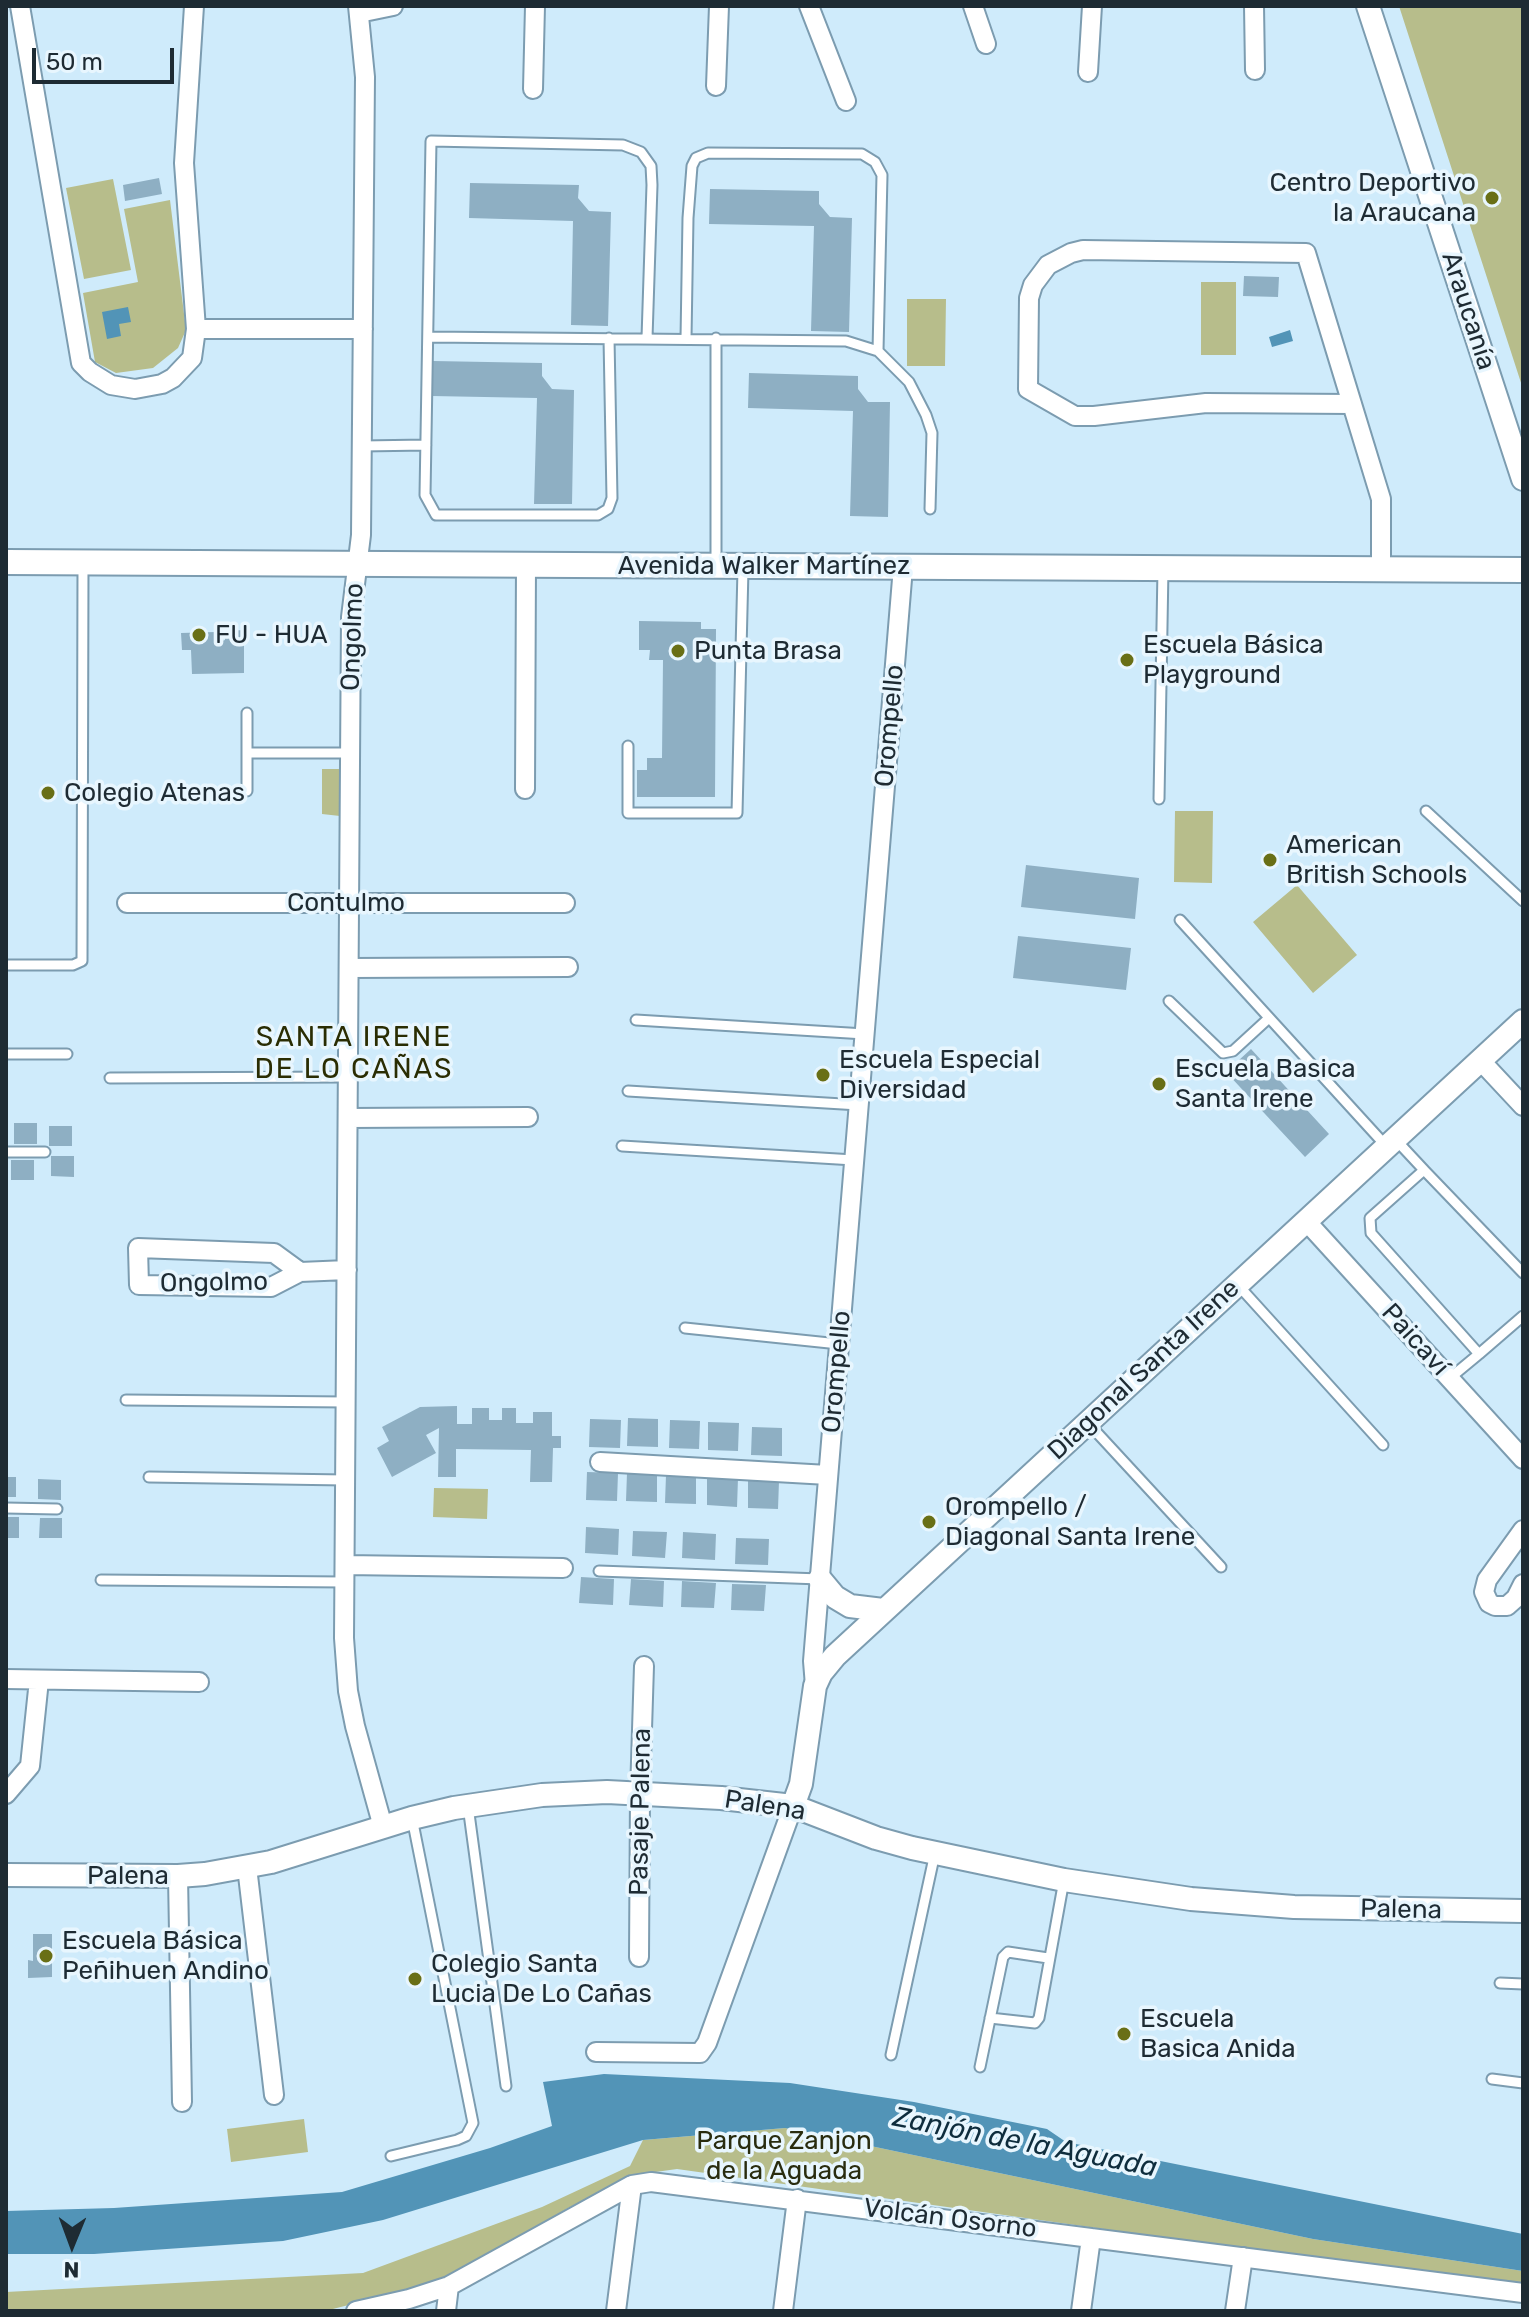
<!DOCTYPE html>
<html>
<head>
<meta charset="utf-8">
<style>
	body { margin:0 }
	#map { position:relative; width:1529px; height:2317px; overflow:hidden; background:#cfebfb; font-family:Rubik,sans-serif }
	canvas { display:block }
	.frame { position:absolute; inset:0; border:8px solid #1e2b33; pointer-events:none }
	.north { position:absolute; left:32px; top:2205px; width:80px; height:80px; -webkit-text-stroke:6px #e8f6fe; paint-order:stroke; rotate:181deg; font-size:22px; font-weight:700; line-height:32px; text-align:center; color:#1e2b33 }
	.north::after { content:''; display:block; margin:auto; width:28px; height:36px; background:#1e2b33; clip-path:polygon(50% 0,100% 100%,50% 72%,0 100%) }
	.scale { position:absolute; left:32px; top:48px; width:142px; height:36px; box-sizing:border-box; border:4px solid #1e2b33; border-top:0; padding-left:10px; font-size:24px; line-height:28px; white-space:nowrap; color:#1e2b33; -webkit-text-stroke:6px #e8f6fe; paint-order:stroke }
</style>
</head>
<body>
<div id="map">
<canvas width="1529" height="2317"></canvas>
<div class="frame"></div>
<div class="north">N</div>
<div class="scale">50 m</div>
</div>
<script>
const g = document.querySelector('canvas').getContext('2d');
g.lineJoin = 'round';
function fill(path, color) { g.fillStyle = color; g.fill(path, 'evenodd'); }
const shape = rows => new Path2D(rows.map(r => 'M' + r).join(''));
function trace(path, color, width, dash) { g.strokeStyle = color; g.lineWidth = width; g.lineCap = dash ? 'butt' : 'round'; g.setLineDash(dash || []); g.stroke(path); }
function write(font, color, halo, rows, align = 'center') {
  g.font = font + ' Rubik,sans-serif'; g.lineWidth = 7; g.setLineDash([]); g.textBaseline = 'middle'; g.strokeStyle = halo; g.fillStyle = color; for (const [text, x, y, turn = 0] of rows) {
    g.save(); g.translate(x, y); g.rotate((+turn || 0) * Math.PI / 180); g.textAlign = isNaN(turn) ? turn : align; if (halo) g.strokeText(text, 0, 0); g.fillText(text, 0, 0); g.restore();
  }
}
fill(shape([
	[1399,6,1523,6,1523,389],
	[113,179,131,270,84,279,66,188],
	[170,200,186,330,178,348,153,368,116,373,95,362,83,293,138,282,124,209],
	[1201,282,1236,282,1236,355,1201,355],
	[907,299,946,299,945,366,907,366],
	[322,769,341,769,340,816,322,814],
	[1175,811,1213,811,1212,883,1174,882],
	[1297,885,1357,955,1313,993,1253,922],
	[434,1488,488,1489,487,1519,433,1517],
	[304,2119,308,2152,231,2162,227,2129],
	[785,2128,1313,2239,1523,2271,1523,2288,677,2169,634,2175,568,2208,446,2280,329,2310,6,2311,6,2292,363,2273,542,2207,630,2166,643,2140]
]), '#b7bd8b');
fill(shape([
	[128,307,131,322,119,324,121,336,107,339,102,312],
	[1290,330,1293,341,1272,347,1269,337],
	[604,2074,790,2083,914,2102,1047,2129,1066,2142,1523,2234,1523,2271,1313,2239,785,2128,643,2140,383,2220,283,2241,94,2254,6,2254,6,2211,114,2208,342,2192,490,2148,552,2126,543,2082]
]), '#5294b7');
fill(shape([
	[159,178,162,194,125,201,123,185],
	[470,183,579,185,578,198,589,211,611,212,608,326,571,325,573,221,469,218],
	[710,189,819,191,819,204,830,217,852,218,849,332,811,331,814,226,709,224],
	[1244,276,1279,277,1278,297,1243,296],
	[433,361,542,363,542,376,552,389,574,390,572,504,534,504,537,398,432,396],
	[749,373,858,376,858,389,868,402,890,402,888,517,850,516,853,411,748,408],
	[639,621,701,622,701,629,716,629,715,797,637,797,637,770,647,770,647,758,662,758,663,660,649,660,650,650,639,650],
	[244,630,244,673,192,674,191,650,182,650,181,633,216,632,216,643,225,640,225,631],
	[1026,865,1139,878,1135,919,1021,907],
	[1018,936,1131,948,1126,990,1013,978],
	[1251,1049,1329,1134,1305,1157,1226,1072],
	[14,1123,37,1123,37,1144,14,1144],
	[49,1126,72,1126,72,1146,49,1146],
	[51,1156,74,1156,74,1177,51,1176],
	[11,1160,34,1160,34,1180,11,1180],
	[457,1406,457,1424,472,1424,472,1408,489,1408,489,1420,502,1420,502,1408,516,1408,516,1423,533,1423,533,1412,552,1412,552,1436,561,1436,561,1448,553,1448,552,1482,530,1482,531,1450,456,1449,456,1477,438,1477,439,1428,426,1435,436,1453,392,1477,377,1448,389,1441,382,1427,420,1407],
	[628,1418,658,1419,658,1447,627,1446],
	[590,1419,621,1420,620,1448,589,1447],
	[670,1420,700,1421,699,1449,669,1448],
	[708,1422,739,1423,738,1451,708,1450],
	[752,1427,782,1428,782,1456,751,1455],
	[587,1472,618,1473,617,1501,586,1500],
	[627,1473,657,1474,657,1502,626,1501],
	[666,1475,696,1476,696,1504,665,1503],
	[6,1477,16,1477,16,1497,6,1497],
	[707,1478,738,1478,737,1507,707,1505],
	[38,1479,61,1480,61,1500,38,1499],
	[748,1480,779,1481,778,1509,748,1508],
	[6,1517,19,1517,19,1538,6,1538],
	[40,1518,62,1518,62,1538,39,1538],
	[586,1527,619,1529,618,1555,585,1553],
	[633,1531,667,1532,665,1558,632,1556],
	[683,1532,716,1534,715,1560,682,1558],
	[736,1538,769,1539,768,1565,735,1564],
	[581,1577,614,1579,613,1605,579,1603],
	[631,1579,664,1581,663,1607,629,1605],
	[682,1581,716,1583,714,1608,681,1607],
	[732,1584,766,1585,764,1611,731,1610],
	[33,1934,52,1934,52,1977,28,1978,28,1960,33,1961]
]), '#8eafc3');
const service = shape([
	[428,337,846,341,878,351,909,382,926,415,932,433,930,509],
	[609,338,612,498,608,509,598,515,436,515,425,495,431,141,623,145,641,152,651,166,652,185,647,338],
	[686,338,688,218,692,166,696,158,708,153,862,154,875,162,882,175,878,351],
	[362,446,426,445],
	[716,563,716,338],
	[247,713,247,791],
	[628,746,628,813,737,813,743,569],
	[247,753,350,753],
	[1159,799,1163,568],
	[1426,811,1523,901],
	[1180,920,1387,1147],
	[6,965,73,965,82,961,83,566],
	[1169,1001,1223,1053,1233,1051,1269,1018],
	[636,1020,865,1034],
	[6,1054,67,1054],
	[110,1078,348,1077],
	[628,1091,859,1105],
	[1396,1140,1424,1170],
	[622,1146,854,1160],
	[6,1152,45,1152],
	[1523,1273,1424,1170,1370,1218,1371,1233,1479,1354,1523,1316],
	[1238,1285,1383,1445],
	[685,1328,839,1344],
	[1450,1378,1479,1354],
	[126,1400,346,1402],
	[1088,1423,1221,1567],
	[149,1477,345,1480],
	[6,1508,57,1509],
	[599,1571,820,1579],
	[101,1580,344,1582],
	[468,1806,506,2086],
	[1500,1983,1523,1984],
	[990,2018,1035,2023,1039,2018,1064,1880],
	[891,2055,935,1853],
	[980,2067,1003,1957,1008,1952,1048,1958],
	[1492,2079,1523,2083],
	[391,2156,457,2140,466,2136,473,2123,412,1818]
]);
const minor = shape([
	[20,6,81,363,90,372,111,385,135,389,162,384,173,378,192,358,196,329,184,163,194,6],
	[358,6,365,77,361,535,351,617,344,1638,348,1691,355,1726,383,1827],
	[809,6,846,101],
	[973,6,986,44],
	[1254,6,1255,70],
	[359,13,393,6],
	[1088,72,1092,6],
	[716,86,719,6],
	[533,89,535,6],
	[196,329,363,329],
	[1352,404,1206,403,1094,416,1075,416,1028,389,1029,298,1033,285,1048,265,1071,253,1083,250,1306,253,1352,404,1381,499,1381,570],
	[525,789,526,565],
	[127,903,565,903],
	[349,968,568,967],
	[1480,1060,1523,1106],
	[348,1118,528,1117],
	[1307,1222,1523,1459],
	[300,1272,274,1253,138,1248,139,1285,271,1287,300,1272,347,1270],
	[600,1462,828,1475],
	[1523,1530,1487,1580,1484,1592,1489,1603,1495,1606,1507,1606,1516,1598,1523,1584],
	[345,1565,563,1568],
	[6,1679,199,1682],
	[815,1686,813,1661,903,567],
	[6,1794,30,1766,39,1680],
	[247,1867,274,2095],
	[178,1876,182,2102],
	[639,1957,640,1793,644,1666],
	[596,2052,700,2053,707,2043,793,1806],
	[356,2311,409,2299,449,2286,632,2185,651,2182,1523,2293],
	[446,2311,449,2286],
	[616,2311,632,2185],
	[783,2311,797,2199],
	[1081,2311,1091,2238],
	[1235,2311,1243,2257]
]);
const tertiary = shape([
	[1368,6,1523,479],
	[820,1579,835,1597,850,1606,883,1610],
	[793,1806,801,1784,815,1686,821,1673,835,1656,1523,1021],
	[6,1875,178,1876,205,1874,271,1862,412,1818,454,1808,542,1795,607,1792,721,1798,793,1806,876,1838,912,1848,1064,1880,1191,1899,1294,1907,1523,1911]
]);
const secondary = shape([
	[6,562,1523,570]
]);
trace(service, '#7c9cb0', 13);
trace(minor, '#7c9cb0', 22);
trace(tertiary, '#7c9cb0', 26);
trace(secondary, '#7c9cb0', 28);
trace(service, '#fff', 9);
trace(minor, '#fff', 18);
trace(tertiary, '#fff', 22);
trace(secondary, '#fff', 24);
for (const [x, y, r, color] of [
	[1492,198,8,"#696f16"],
	[199,635,8,"#696f16"],
	[678,651,8,"#696f16"],
	[1127,660,8,"#696f16"],
	[48,793,8,"#696f16"],
	[1270,860,8,"#696f16"],
	[823,1075,8,"#696f16"],
	[1159,1084,8,"#696f16"],
	[929,1522,8,"#696f16"],
	[46,1956,8,"#696f16"],
	[415,1979,8,"#696f16"],
	[1124,2034,8,"#696f16"]
]) { const dot = new Path2D(); dot.arc(x, y, r, 0, 2 * Math.PI); g.fillStyle = color; g.fill(dot); trace(dot, '#e8f6fe', 3); }
write('26px', '#1e2b33', '#e8f6fe', [
	["Centro Deportivo",1476,183,"right"],
	["la Araucana",1476,213,"right"],
	["FU - HUA",215,635],
	["Escuela Básica",1143,645],
	["Playground",1143,675],
	["Punta Brasa",694,651],
	["Colegio Atenas",64,793],
	["American",1286,845],
	["British Schools",1286,875],
	["Escuela Especial",839,1060],
	["Diversidad",839,1090],
	["Escuela Basica",1175,1069],
	["Santa Irene",1175,1099],
	["Orompello /",945,1507],
	["Diagonal Santa Irene",945,1537],
	["Escuela Básica",62,1941],
	["Peñihuen Andino",62,1971],
	["Colegio Santa",431,1964],
	["Lucia De Lo Cañas",431,1994],
	["Escuela",1140,2019],
	["Basica Anida",1140,2049]
], 'left');
write('26px', '#1e2b33', '#e8f6fe', [
	["Araucanía",1468,311,72],
	["Avenida Walker Martínez",764,566],
	["Ongolmo",353,637,-88],
	["Orompello",890,726,-85],
	["Contulmo",346,903],
	["Ongolmo",214,1283,-1],
	["Paicaví",1415,1340,48],
	["Diagonal Santa Irene",1144,1370,-43],
	["Orompello",837,1372,-85],
	["Palena",765,1806,9],
	["Pasaje Palena",641,1812,-89],
	["Palena",128,1876],
	["Palena",1401,1910,1],
	["Volcán Osorno",950,2219,7]
]);
write('26px', '#292c0f', '#e8f6fe', [
	["Parque Zanjon",784,2141],
	["de la Aguada",784,2171]
]);
g.letterSpacing = '2px';
write('28px', '#2a2d03', '#e8f6fe', [
	["SANTA IRENE",354,1038],
	["DE LO CAÑAS",354,1070]
]);
g.letterSpacing = '0px';
write('italic 28px', '#0f2d3d', '#e8f6fe', [
	["Zanjón de la Aguada",1025,2143,11]
]);
</script>
</body>
</html>
